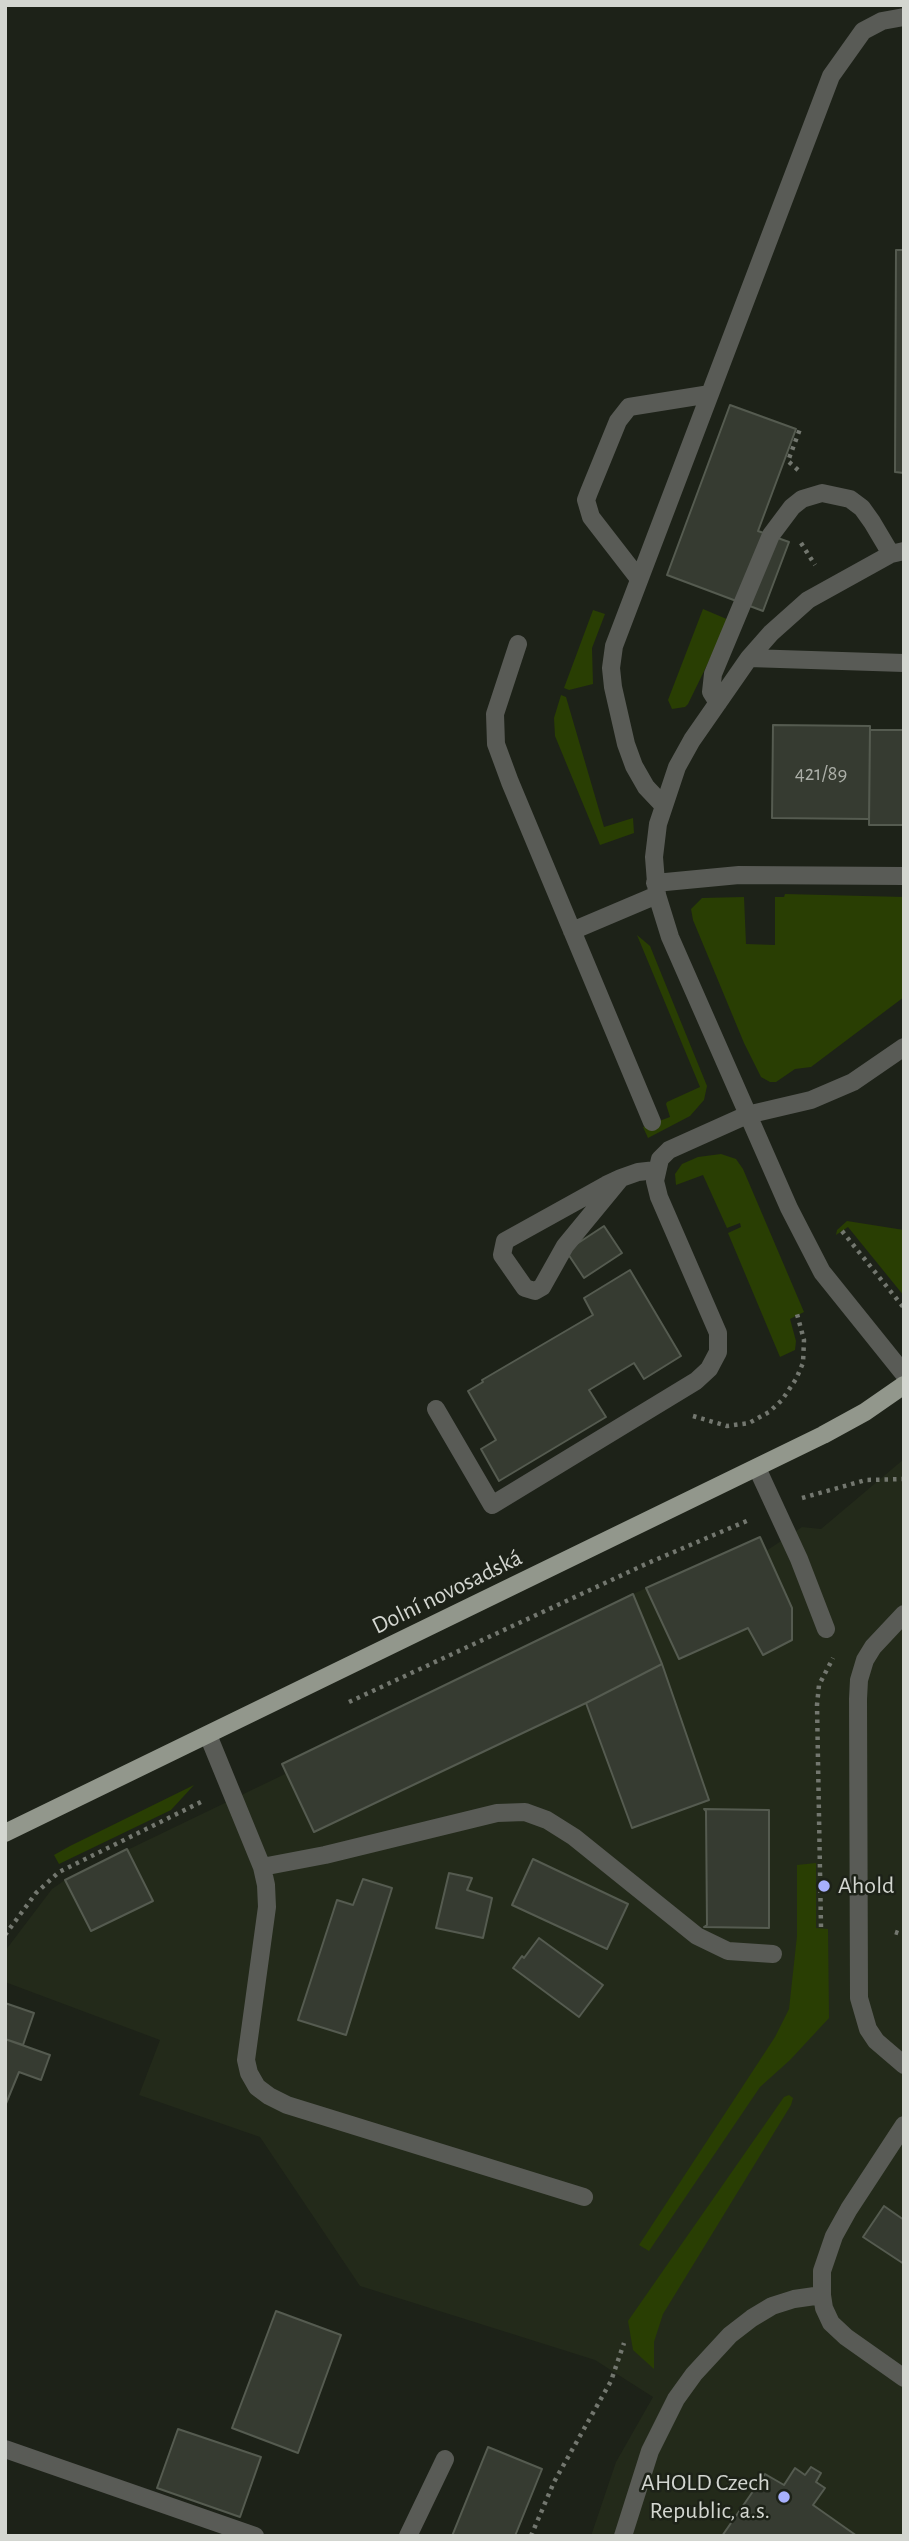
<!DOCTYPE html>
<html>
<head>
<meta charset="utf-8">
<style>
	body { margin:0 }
	#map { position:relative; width:909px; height:2541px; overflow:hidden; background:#1d2218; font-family:"Alegreya Sans",sans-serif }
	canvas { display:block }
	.frame { position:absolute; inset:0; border:7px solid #d3d6d0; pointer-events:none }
</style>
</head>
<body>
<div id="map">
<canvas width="909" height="2541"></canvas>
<div class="frame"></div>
</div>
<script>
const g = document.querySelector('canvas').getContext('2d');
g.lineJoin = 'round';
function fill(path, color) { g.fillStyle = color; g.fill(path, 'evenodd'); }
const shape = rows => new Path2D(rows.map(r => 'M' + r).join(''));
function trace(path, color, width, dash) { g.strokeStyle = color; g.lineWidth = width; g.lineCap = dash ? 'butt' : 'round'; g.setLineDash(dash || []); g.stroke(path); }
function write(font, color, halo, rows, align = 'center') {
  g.font = font + ' "Alegreya Sans",sans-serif'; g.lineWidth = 5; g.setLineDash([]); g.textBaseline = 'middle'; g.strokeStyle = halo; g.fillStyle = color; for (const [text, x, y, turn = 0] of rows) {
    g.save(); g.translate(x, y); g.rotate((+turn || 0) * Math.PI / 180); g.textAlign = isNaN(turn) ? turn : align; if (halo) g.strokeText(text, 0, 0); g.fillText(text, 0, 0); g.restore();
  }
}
fill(shape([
	[904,1459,904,2536,591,2536,616,2462,653,2397,595,2360,360,2286,260,2137,139,2095,160,2040,5,1982,5,1951,52,1889,65,1880,285,1774,282,1764,633,1594,760,1537,766,1551,802,1527,821,1529]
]), '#232a1a');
fill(shape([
	[703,609,729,620,688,704,685,707,672,709,668,700],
	[593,610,605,614,592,648,593,684,569,690,564,688],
	[561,695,566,697,604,827,633,818,634,833,600,845,555,736,554,718],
	[785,894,904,897,904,997,811,1067,795,1069,776,1082,770,1082,761,1077,744,1043,693,920,691,909,702,898,744,897,746,944,775,945,775,897,784,897],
	[637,935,650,946,707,1086,704,1100,690,1116,648,1138,643,1127,670,1117,666,1104,667,1102,700,1087],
	[721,1154,736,1159,743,1169,804,1312,790,1319,796,1341,795,1350,780,1357,728,1233,741,1227,740,1223,727,1228,703,1175,676,1185,675,1174,682,1164,698,1157],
	[847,1221,904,1230,904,1296,848,1227,836,1235,837,1230],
	[194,1785,171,1810,59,1864,54,1855,70,1846],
	[816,1863,816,1928,828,1929,829,2018,790,2060,760,2087,649,2251,639,2245,775,2037,789,2009,797,1936,797,1865],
	[789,2095,793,2098,791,2105,663,2314,654,2342,654,2369,633,2350,628,2321,784,2097]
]), '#293e03');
const building = shape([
	[896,250,904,250,904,473,895,472,896,250],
	[730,405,796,429,758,531,789,542,763,611,667,575,730,405],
	[773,725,870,726,869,819,772,818,773,725],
	[870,730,904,730,904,825,869,825,870,730],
	[604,1226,622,1253,584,1278,566,1251,604,1226],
	[630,1270,681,1356,644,1379,634,1363,589,1390,606,1417,499,1481,481,1449,496,1440,468,1391,483,1382,482,1380,593,1315,584,1298,630,1270],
	[760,1537,792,1608,792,1640,763,1655,748,1628,679,1659,646,1588,760,1537],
	[633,1594,662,1664,586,1703,314,1832,282,1764,633,1594],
	[662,1664,709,1800,632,1828,586,1703,662,1664],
	[704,1809,769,1810,769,1928,704,1927,707,1925,706,1811,704,1809],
	[127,1849,153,1901,91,1931,65,1880,127,1849],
	[533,1859,628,1904,607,1949,512,1905,533,1859],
	[449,1873,472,1878,467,1890,492,1898,483,1938,436,1928,449,1873],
	[363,1879,392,1888,346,2035,298,2020,337,1900,353,1905,363,1879],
	[539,1938,603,1985,579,2017,513,1968,522,1956,524,1958,539,1938],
	[5,2003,34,2013,23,2045,5,2039,5,2003],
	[5,2039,50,2055,41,2080,19,2072,5,2106,5,2039],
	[884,2206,904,2220,904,2264,863,2237,884,2206],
	[276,2311,341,2335,298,2453,232,2428,276,2311],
	[178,2429,261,2457,240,2517,157,2488,178,2429],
	[488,2447,542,2469,515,2536,452,2536,488,2447],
	[811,2467,821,2473,816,2482,825,2488,813,2505,857,2536,722,2536,765,2474,784,2485,795,2468,805,2475,811,2467]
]);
fill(building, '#363b31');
trace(building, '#555b50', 2);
trace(shape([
	[798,470,788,461,800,429],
	[801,543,815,565],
	[842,1231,904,1308],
	[693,1416,727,1426,749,1423,769,1412,782,1400,796,1379,803,1363,804,1340,797,1314],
	[802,1498,866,1480,904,1479],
	[349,1702,648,1563,749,1520],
	[821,1927,817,1705,819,1685,833,1658],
	[895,1932,904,1935],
	[5,1935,36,1893,59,1872,203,1801],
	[531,2536,554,2482,611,2381,624,2343]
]), '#73776f', 4.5, [3.5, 5]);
trace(shape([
	[904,551,891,554,808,600,771,633,749,658,692,740,677,767,658,824,654,857,657,895,670,937,789,1208,822,1272,904,1374],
	[639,579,591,517,586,500,589,492,618,421,629,407,710,394],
	[518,644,495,714,496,744,510,782,652,1122],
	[749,658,904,663],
	[718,703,711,692,713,674,771,535,792,507,802,499,822,493,850,499,862,508,872,522,891,554],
	[663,805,646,787,634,766,626,744,613,687,611,668,614,646,831,76,863,31,882,21,904,17],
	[655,883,739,875,904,876],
	[572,931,657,895],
	[621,1178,565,1246,542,1287,535,1291,525,1288,502,1255,505,1241,606,1185,621,1178,638,1172,656,1170],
	[436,1409,492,1505,696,1381,709,1369,718,1352,718,1333,659,1197,655,1181,660,1159,669,1150,747,1115,811,1100,853,1082,904,1047],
	[757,1468,799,1559,826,1629],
	[904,1614,873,1647,865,1660,859,1680,858,1699,859,1998,868,2029,876,2041,904,2065],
	[208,1735,262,1867,266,1885,267,1907,246,2060,249,2073,257,2087,269,2096,287,2105,584,2197],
	[262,1867,325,1855,497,1813,525,1812,547,1820,574,1837,697,1936,728,1951,773,1954],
	[904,2125,849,2209,834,2236,822,2271,822,2295,824,2308,831,2323,846,2337,904,2378],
	[5,2449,255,2536],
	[408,2536,445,2459],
	[623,2536,650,2451,676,2399,694,2374,730,2335,752,2318,772,2306,794,2299,822,2295]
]), '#595b56', 18);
trace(shape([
	[5,1833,823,1435,865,1412,904,1385]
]), '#92978c', 18);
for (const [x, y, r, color] of [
	[824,1886,7,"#a7b0fc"],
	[784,2497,7,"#a7b0fc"]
]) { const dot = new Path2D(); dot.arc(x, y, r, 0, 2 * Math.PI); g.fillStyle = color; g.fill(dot); trace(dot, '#1d2218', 2.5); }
write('21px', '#acafa8', null, [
	["421/89",821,774]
]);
write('24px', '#d3d6d0', '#1d2218', [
	["Dolní novosadská",447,1592,-26]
]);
write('24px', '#d3d6d0', '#1d2218', [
	["Ahold",838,1886],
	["AHOLD Czech",770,2483,"right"],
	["Republic, a.s.",770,2511,"right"]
], 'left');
</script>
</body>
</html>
